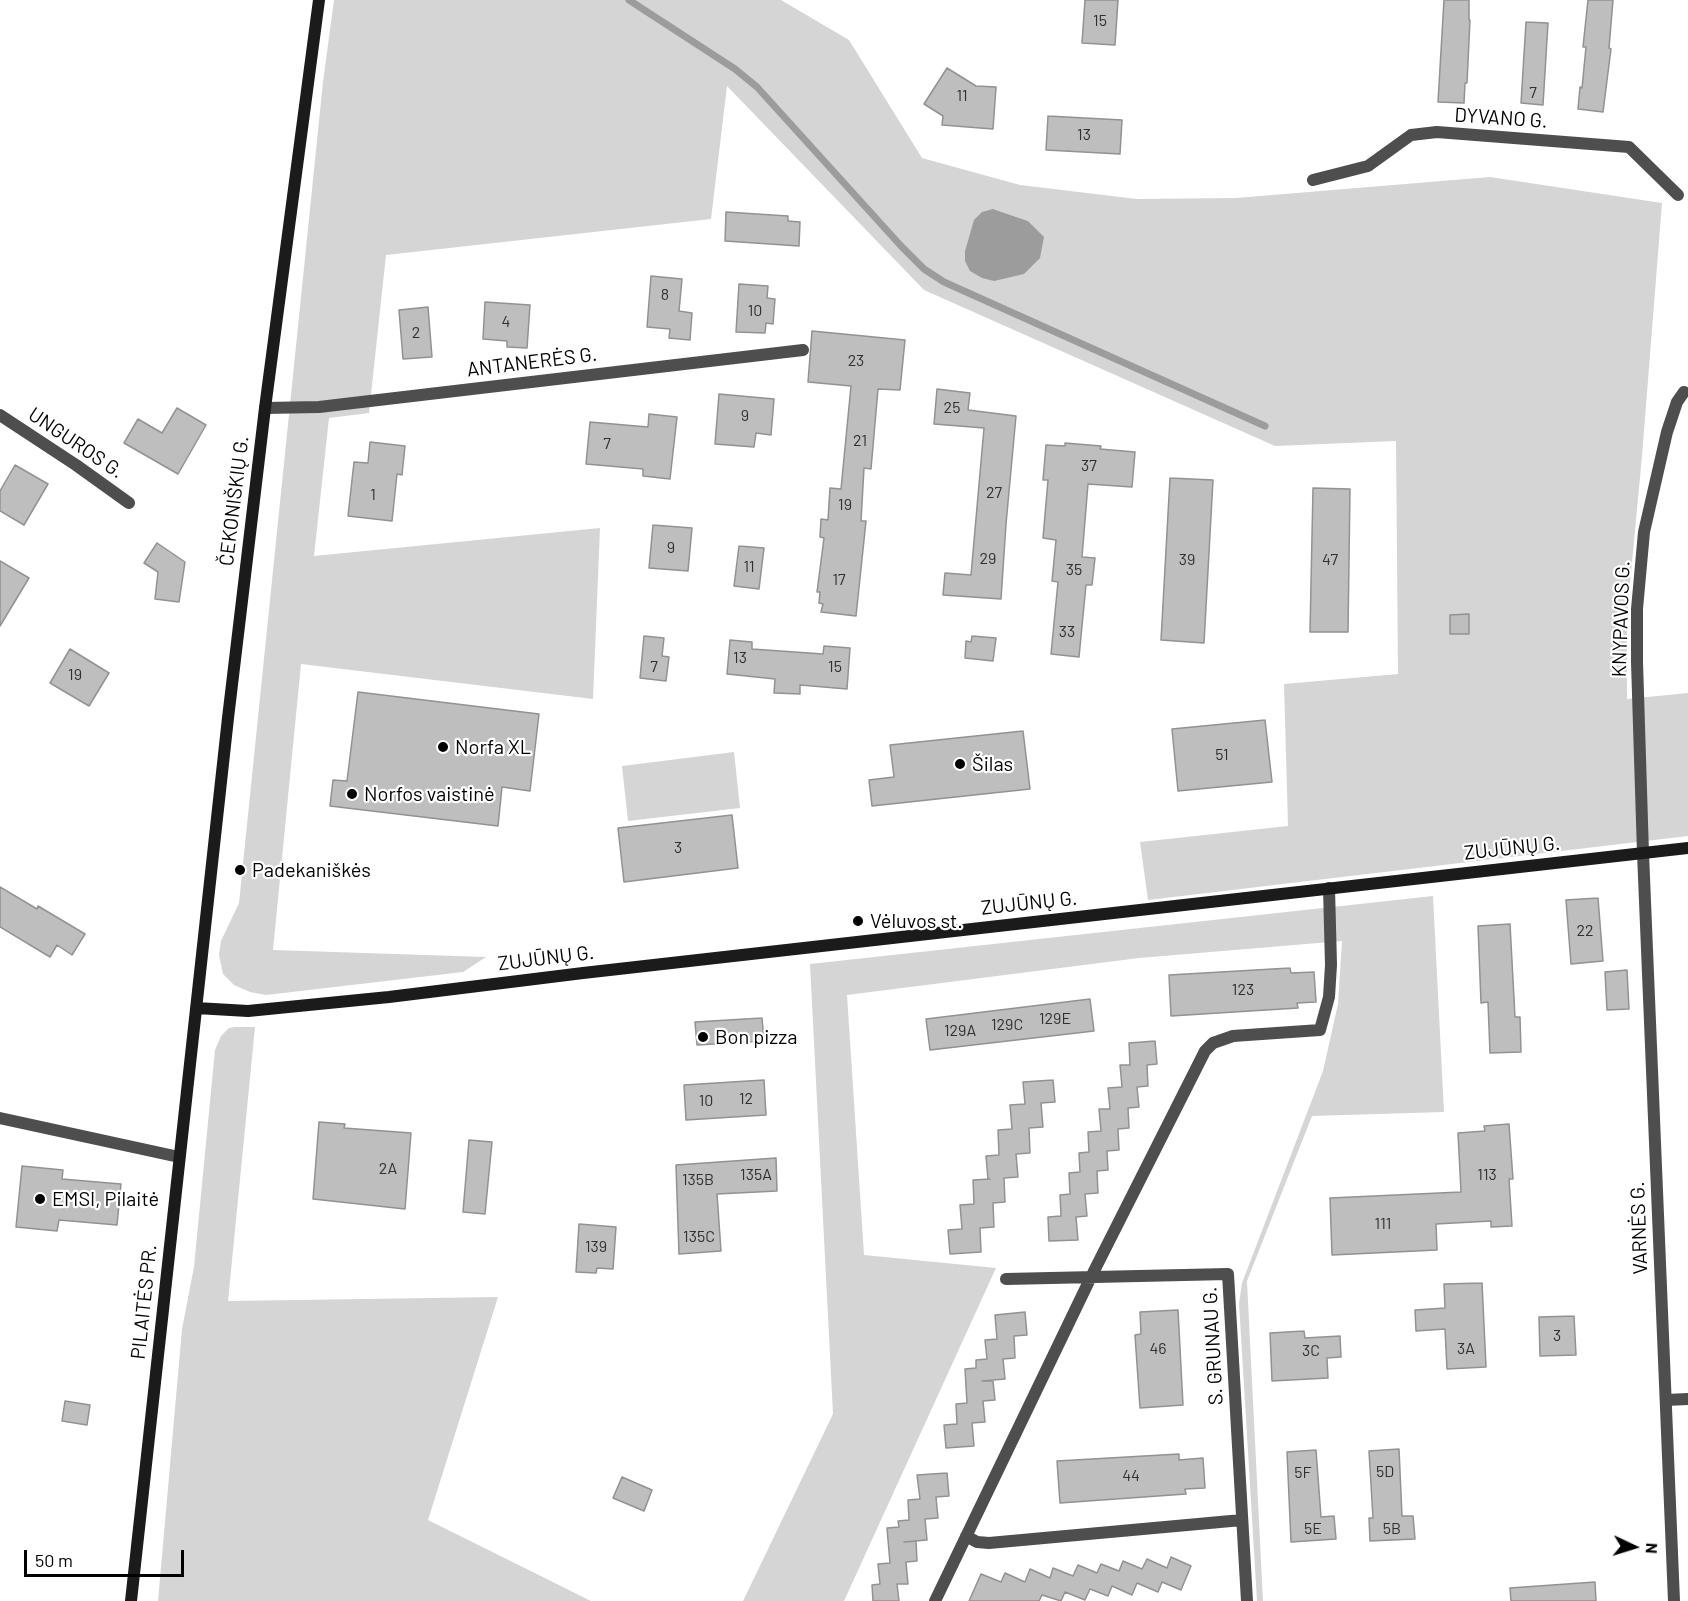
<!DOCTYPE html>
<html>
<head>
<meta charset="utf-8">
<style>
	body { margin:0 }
	#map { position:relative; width:1688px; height:1601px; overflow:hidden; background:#fff; font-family:Barlow,sans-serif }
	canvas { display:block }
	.north { position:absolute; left:1604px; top:1517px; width:60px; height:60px; -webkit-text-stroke:4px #fff; paint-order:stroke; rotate:94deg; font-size:16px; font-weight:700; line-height:24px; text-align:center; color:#000 }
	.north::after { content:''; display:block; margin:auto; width:21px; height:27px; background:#000; clip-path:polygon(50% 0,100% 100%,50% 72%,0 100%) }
	.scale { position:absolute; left:24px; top:1550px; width:160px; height:27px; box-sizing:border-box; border:3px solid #000; border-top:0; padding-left:8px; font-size:18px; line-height:21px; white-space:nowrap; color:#000; -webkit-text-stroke:4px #fff; paint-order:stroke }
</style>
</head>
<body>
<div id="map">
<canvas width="1688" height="1601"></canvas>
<div class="north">N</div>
<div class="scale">50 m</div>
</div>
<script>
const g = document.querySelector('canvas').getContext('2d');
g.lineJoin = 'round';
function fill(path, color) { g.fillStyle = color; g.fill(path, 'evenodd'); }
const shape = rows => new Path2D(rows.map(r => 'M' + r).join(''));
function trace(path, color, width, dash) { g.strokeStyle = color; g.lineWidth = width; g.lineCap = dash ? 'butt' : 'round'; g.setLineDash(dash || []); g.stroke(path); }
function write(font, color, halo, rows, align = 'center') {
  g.font = font + ' Barlow,sans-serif'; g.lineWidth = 4.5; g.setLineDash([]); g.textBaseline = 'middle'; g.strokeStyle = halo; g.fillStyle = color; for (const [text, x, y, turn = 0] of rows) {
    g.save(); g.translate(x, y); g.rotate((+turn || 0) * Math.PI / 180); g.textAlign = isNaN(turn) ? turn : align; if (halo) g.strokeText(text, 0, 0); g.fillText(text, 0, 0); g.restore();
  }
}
fill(shape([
	[334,0,781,0,849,40,922,158,1020,185,1137,199,1236,198,1490,177,1662,203,1642,456,1627,615,1627,699,1688,693,1688,836,1148,900,1140,842,1288,826,1284,684,1398,674,1396,441,1275,446,924,290,727,86,711,219,386,255,369,413,329,418,314,556,600,528,593,699,301,664,273,950,486,957,463,972,266,995,250,992,234,985,223,974,219,955,221,941,239,903,323,82],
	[993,209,1028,221,1043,237],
	[734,752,740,808,628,821,622,766],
	[1433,896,1444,1112,1312,1116,1247,1281,1263,1601,1257,1601,1239,1303,1242,1283,1323,1071,1338,1004,1342,941,1139,958,847,995,864,1255,996,1268,844,1601,743,1601,833,1414,810,964],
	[235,1027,255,1027,228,1301,498,1297,428,1520,591,1601,158,1601,182,1329,194,1267,215,1050,221,1036,229,1028]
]), '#d5d5d5');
fill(shape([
	[993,209,1028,221,1044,237,1040,258,1024,274,994,281,982,278,970,271,965,261,965,251,974,220,982,212]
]), '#9c9c9c');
trace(shape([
	[629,0,735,69,757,87,901,246,924,269,944,282,1265,426]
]), '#9c9c9c', 7);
const building = shape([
	[1085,0,1118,0,1115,45,1082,43,1085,0],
	[1444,0,1469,0,1469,20,1470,20,1467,83,1465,83,1464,103,1438,102,1444,0],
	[1588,0,1613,0,1609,48,1611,49,1603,112,1578,109,1580,87,1582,88,1586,47,1583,47,1588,0],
	[1526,22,1548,23,1543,105,1521,103,1526,22],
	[947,68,976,86,996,87,993,129,942,125,943,116,924,104,947,68],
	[1048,116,1122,120,1120,154,1046,150,1048,116],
	[726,212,788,216,788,221,800,222,799,246,725,241,726,212],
	[651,276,682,279,679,311,692,313,690,340,669,338,670,329,647,327,651,276],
	[739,284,768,286,767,298,775,299,773,324,766,323,765,333,736,332,739,284],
	[485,302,530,305,527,348,507,347,507,341,483,339,485,302],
	[428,307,432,357,403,359,399,310,428,307],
	[812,331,905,340,900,390,878,389,871,469,864,468,861,521,866,521,856,616,821,612,823,604,819,603,820,592,817,592,824,538,820,537,821,519,828,520,830,488,841,489,851,386,808,382,812,331],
	[937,389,970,393,968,410,1016,416,1006,524,1001,599,943,595,945,573,971,575,984,428,934,424,937,389],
	[719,394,774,399,771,435,756,433,754,447,715,444,719,394],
	[177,408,206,425,178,474,124,443,138,419,162,433,177,408],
	[649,414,677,417,670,479,643,476,643,469,586,464,590,422,648,427,649,414],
	[370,442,405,446,402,475,397,474,392,521,348,516,354,462,368,463,370,442],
	[1065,443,1101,446,1100,449,1135,452,1132,487,1088,484,1082,557,1095,558,1092,585,1086,585,1079,657,1051,654,1058,582,1052,581,1056,540,1043,538,1048,480,1043,480,1046,445,1065,446,1065,443],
	[15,465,48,484,24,525,0,511,0,491,15,465],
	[1170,478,1213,480,1204,643,1161,640,1170,478],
	[1313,488,1350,489,1348,632,1310,632,1313,488],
	[653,525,692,528,688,571,649,568,653,525],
	[157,543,185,562,179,602,155,599,158,572,144,563,157,543],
	[739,546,764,548,759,589,734,586,739,546],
	[0,561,29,578,0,626,0,561],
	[1469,614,1469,634,1450,634,1450,615,1469,614],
	[644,636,664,638,662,656,669,657,666,681,640,678,644,636],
	[972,636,996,638,993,661,965,658,966,641,971,642,972,636],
	[730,640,752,642,752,649,823,654,824,646,850,648,847,689,800,685,800,694,774,693,775,679,727,674,730,640],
	[70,649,109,673,89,706,50,683,70,649],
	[358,692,539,714,530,791,502,787,498,826,330,806,333,780,347,781,358,692],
	[1265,720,1272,782,1178,791,1172,729,1265,720],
	[1023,731,1030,789,872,806,869,780,894,777,890,745,1023,731],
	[732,815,738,868,624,882,618,828,732,815],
	[0,887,37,909,38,906,85,934,72,955,57,945,50,957,0,927,0,887],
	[1598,898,1603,961,1571,964,1566,900,1598,898],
	[1510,924,1515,1017,1520,1017,1521,1052,1490,1053,1488,1002,1481,1003,1478,926,1510,924],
	[1290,968,1291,973,1314,972,1316,1002,1297,1003,1298,1008,1171,1016,1169,975,1290,968],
	[1627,970,1629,1009,1607,1010,1605,972,1627,970],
	[1090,999,1094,1031,930,1050,926,1019,1090,999],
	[762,1018,764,1041,697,1045,695,1022,762,1018],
	[1155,1041,1157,1064,1147,1065,1148,1086,1137,1087,1139,1107,1128,1108,1129,1128,1118,1129,1119,1150,1107,1151,1108,1170,1097,1171,1098,1193,1085,1194,1087,1216,1076,1217,1078,1240,1049,1241,1048,1217,1061,1216,1060,1195,1070,1194,1069,1173,1080,1172,1079,1153,1089,1152,1088,1132,1101,1131,1099,1109,1110,1109,1108,1088,1122,1087,1120,1065,1130,1065,1129,1043,1155,1041],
	[764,1080,766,1115,686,1120,684,1085,764,1080],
	[1053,1080,1055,1102,1041,1103,1043,1127,1029,1128,1030,1153,1016,1154,1018,1177,1004,1178,1005,1202,993,1203,994,1227,980,1228,981,1252,950,1254,948,1230,962,1229,960,1205,974,1204,973,1180,990,1179,988,1179,986,1156,999,1155,998,1130,1012,1129,1010,1105,1025,1104,1023,1082,1053,1080],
	[319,1122,345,1124,344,1128,411,1133,405,1209,313,1199,319,1122],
	[1509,1124,1513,1179,1509,1179,1512,1226,1491,1227,1491,1221,1436,1224,1437,1250,1332,1255,1330,1198,1461,1192,1458,1133,1485,1131,1484,1126,1509,1124],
	[469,1140,492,1142,485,1214,463,1212,469,1140],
	[776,1158,777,1191,717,1194,721,1251,679,1254,676,1165,776,1158],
	[22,1166,63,1170,62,1179,121,1184,117,1225,59,1220,57,1231,16,1227,22,1166],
	[579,1224,616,1227,613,1269,597,1268,596,1273,576,1272,579,1224],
	[1482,1283,1486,1367,1447,1369,1445,1329,1416,1331,1415,1310,1445,1308,1444,1284,1482,1283],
	[1178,1310,1183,1405,1140,1408,1135,1335,1141,1334,1140,1312,1178,1310],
	[1025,1312,1027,1335,1014,1336,1015,1358,1003,1359,1005,1379,982,1381,993,1381,995,1400,983,1401,985,1422,972,1423,974,1446,946,1448,944,1425,957,1424,956,1404,967,1403,965,1369,976,1368,976,1360,987,1359,985,1340,997,1339,995,1315,1025,1312],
	[1574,1316,1576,1355,1540,1356,1539,1317,1574,1316],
	[1304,1331,1305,1338,1340,1336,1341,1357,1327,1358,1328,1378,1272,1381,1270,1333,1304,1331],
	[65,1401,90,1405,87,1425,62,1421,65,1401],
	[1399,1449,1402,1516,1413,1516,1415,1539,1370,1541,1369,1518,1373,1518,1369,1451,1399,1449],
	[1316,1450,1321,1517,1334,1516,1336,1539,1291,1542,1287,1452,1316,1450],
	[1179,1454,1179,1460,1203,1458,1205,1488,1185,1489,1186,1494,1060,1503,1057,1461,1179,1454],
	[947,1473,949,1496,936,1497,938,1518,925,1519,927,1540,904,1542,916,1541,917,1561,906,1562,908,1584,897,1584,899,1601,873,1601,872,1585,880,1584,878,1564,890,1563,887,1528,899,1527,898,1521,909,1520,908,1500,920,1499,917,1475,947,1473],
	[622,1477,652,1490,644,1511,613,1498,622,1477],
	[1171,1557,1191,1566,1181,1590,1162,1582,1158,1592,1137,1583,1132,1595,1112,1586,1108,1596,1090,1589,1085,1600,1065,1592,1061,1601,1042,1595,1039,1601,969,1601,981,1574,1001,1582,1005,1573,1025,1582,1030,1569,1050,1578,1053,1568,1073,1576,1078,1565,1097,1573,1101,1564,1119,1571,1123,1561,1142,1569,1147,1559,1167,1568,1171,1557],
	[1595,1582,1596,1601,1511,1601,1510,1588,1595,1582]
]);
fill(building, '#bebebe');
trace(building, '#929292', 1.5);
trace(shape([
	[1313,180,1368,166,1411,135,1437,132,1629,147,1678,195],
	[265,408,319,407,803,350],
	[0,415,76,465,129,503],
	[0,1118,179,1157],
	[1006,1279,1228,1274,1247,1601],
	[1666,1400,1688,1399],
	[966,1536,977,1542,989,1543,1242,1520],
	[935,1601,1091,1277,1205,1051,1213,1043,1233,1036,1320,1030,1329,997,1331,965,1329,888],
	[1674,1601,1643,853,1637,662,1637,609,1644,532,1667,432,1677,402,1684,392]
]), '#4e4e4e', 12);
trace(shape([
	[196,1008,248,1011,389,997,583,973,1688,848],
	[131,1601,228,718,265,408,319,0]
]), '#1b1b1b', 12);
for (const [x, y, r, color] of [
	[443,747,6,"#000"],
	[960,764,6,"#000"],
	[352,794,6,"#000"],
	[240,870,6,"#000"],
	[858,921,6,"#000"],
	[703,1037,6,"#000"],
	[40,1199,6,"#000"]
]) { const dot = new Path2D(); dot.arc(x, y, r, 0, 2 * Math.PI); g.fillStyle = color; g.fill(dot); trace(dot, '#fff', 2); }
write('16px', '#303030', null, [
	["15",1100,21],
	["7",1533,93],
	["11",962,96],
	["13",1084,135],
	["8",665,295],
	["10",755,311],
	["4",506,322],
	["2",416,333],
	["23",856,361],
	["25",952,408],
	["9",745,416],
	["21",860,441],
	["7",607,444],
	["37",1089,466],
	["27",994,493],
	["1",373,495],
	["19",845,505],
	["9",671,548],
	["29",988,559],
	["39",1187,560],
	["47",1330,560],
	["11",749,567],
	["35",1074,570],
	["17",839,580],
	["33",1067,632],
	["13",740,658],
	["7",654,667],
	["15",835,667],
	["19",75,675],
	["51",1222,755],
	["3",678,848],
	["22",1585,931],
	["123",1243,990],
	["129E",1055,1019],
	["129C",1007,1025],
	["129A",960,1031],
	["12",746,1099],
	["10",706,1101],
	["2A",388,1169],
	["135A",756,1175],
	["113",1487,1175],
	["135B",698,1180],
	["111",1383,1224],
	["135C",699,1237],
	["139",596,1247],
	["3",1557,1336],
	["46",1158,1349],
	["3A",1466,1349],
	["3C",1311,1351],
	["5D",1385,1472],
	["5F",1303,1473],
	["44",1131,1476],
	["5E",1313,1529],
	["5B",1392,1529]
]);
write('20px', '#000', '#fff', [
	["DYVANO G.",1501,118,4],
	["ANTANERĖS G.",532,362,-7],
	["UNGUROS G.",76,443,34],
	["ČEKONIŠKIŲ G.",234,501,-83],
	["KNYPAVOS G.",1621,619,-88],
	["ZUJŪNŲ G.",1512,848,-6],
	["ZUJŪNŲ G.",1029,903,-6],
	["ZUJŪNŲ G.",546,958,-7],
	["VARNĖS G.",1639,1228,-92],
	["PILAITĖS PR.",144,1302,-84],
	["S. GRUNAU G.",1213,1346,-93]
]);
write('20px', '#000', '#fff', [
	["Norfa XL",455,747],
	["Šilas",972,764],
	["Norfos vaistinė",364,794],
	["Padekaniškės",252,870],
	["Vėluvos st.",870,921],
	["Bon pizza",715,1037],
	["EMSI, Pilaitė",52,1199]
], 'left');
</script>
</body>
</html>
